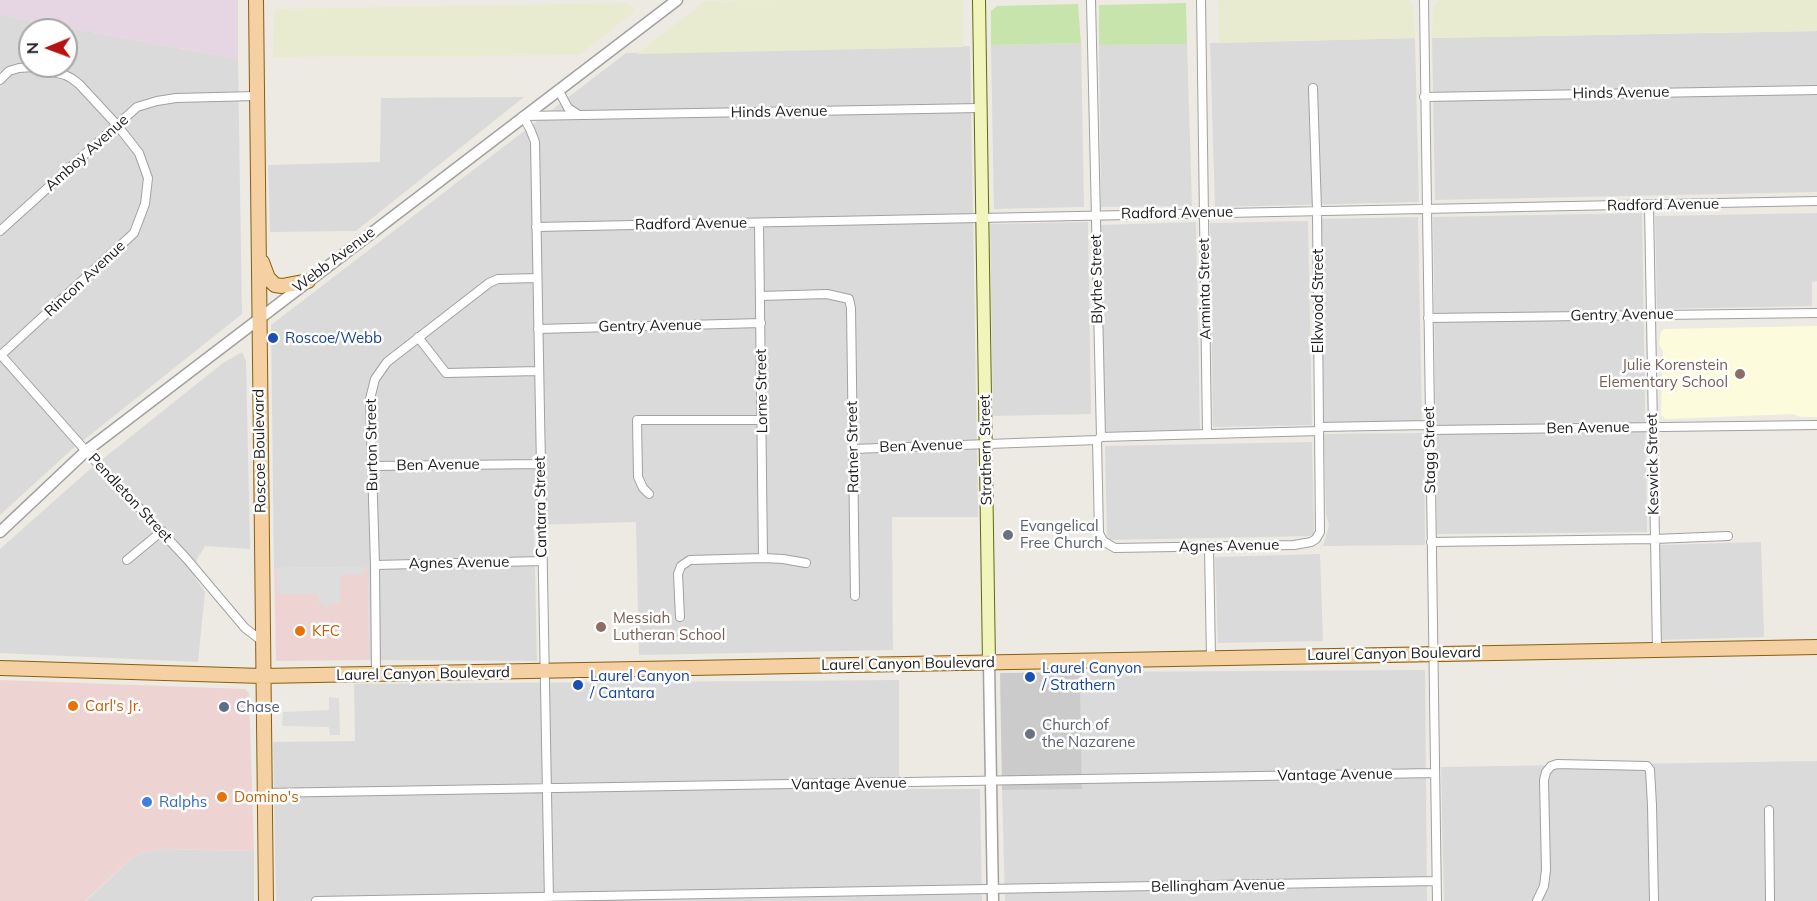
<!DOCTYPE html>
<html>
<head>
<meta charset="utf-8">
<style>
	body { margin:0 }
	#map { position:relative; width:1817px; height:901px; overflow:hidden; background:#edeae3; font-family:Mulish,sans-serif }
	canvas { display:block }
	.north { position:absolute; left:18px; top:18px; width:60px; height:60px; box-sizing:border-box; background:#fff; border:2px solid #a5a5a5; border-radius:50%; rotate:269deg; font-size:16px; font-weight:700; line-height:24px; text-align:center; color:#1d1d1d }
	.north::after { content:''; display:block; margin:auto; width:21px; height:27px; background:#b91012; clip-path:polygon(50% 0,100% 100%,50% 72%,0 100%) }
</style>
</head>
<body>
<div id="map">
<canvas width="1817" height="901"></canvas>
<div class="north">N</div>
</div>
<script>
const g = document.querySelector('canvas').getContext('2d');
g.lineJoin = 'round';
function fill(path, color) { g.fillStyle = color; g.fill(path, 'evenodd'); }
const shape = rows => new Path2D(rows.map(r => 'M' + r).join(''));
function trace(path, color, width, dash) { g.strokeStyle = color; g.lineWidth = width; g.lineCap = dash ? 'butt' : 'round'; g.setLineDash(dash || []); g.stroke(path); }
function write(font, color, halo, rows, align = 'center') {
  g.font = font + ' Mulish,sans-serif'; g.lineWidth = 5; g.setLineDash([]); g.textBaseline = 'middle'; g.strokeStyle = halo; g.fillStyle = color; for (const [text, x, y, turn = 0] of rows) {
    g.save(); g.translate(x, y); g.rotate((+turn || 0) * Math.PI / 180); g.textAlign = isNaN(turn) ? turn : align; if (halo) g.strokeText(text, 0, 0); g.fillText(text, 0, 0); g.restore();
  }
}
fill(shape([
	[0,15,238,59,242,314,70,451,0,515],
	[30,30,66,30,66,66,30,66],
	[1817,31,1817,192,1435,200,1432,38],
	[1415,38,1419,202,1215,207,1210,43],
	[1081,43,1084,207,994,209,991,45],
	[1187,44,1192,206,1101,207,1099,45],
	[970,46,978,517,892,517,893,650,639,655,636,522,534,525,537,661,369,660,368,567,274,568,271,325,626,53],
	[524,97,356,231,270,232,268,165,380,162,381,98],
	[1642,213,1647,532,1437,534,1433,217],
	[1817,213,1817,281,1812,282,1812,306,1657,309,1655,216],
	[1418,217,1422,421,1324,423,1321,219],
	[1308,221,1312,425,1213,427,1210,223],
	[1088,222,1091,414,993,416,990,224],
	[1196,222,1200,430,1105,432,1100,225],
	[242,352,246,361,250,549,205,546,197,559,195,578,205,592,198,662,0,653,0,549,89,470,223,363],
	[1424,433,1425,545,1323,546,1329,525,1326,514,1324,434],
	[1312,442,1314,536,1107,540,1105,446],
	[1761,542,1764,637,1660,640,1658,545],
	[1320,554,1323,641,1218,643,1215,557],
	[1425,670,1427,901,1005,901,1002,790,1082,788,1080,672],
	[899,680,899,789,980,789,982,901,276,901,273,742,355,741,354,684],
	[1817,761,1817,901,1444,901,1441,767],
	[163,849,254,851,254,901,86,901,132,858,141,853]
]), '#dbdada');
fill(shape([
	[368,567,369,660,276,661,274,568],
	[0,680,245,689,249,693,254,851,163,849,141,853,132,858,85,901,0,901]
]), '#edd4d3');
fill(shape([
	[0,0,238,0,238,59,0,15]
]), '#e6d6e3');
fill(shape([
	[1817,326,1817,417,1801,417,1793,414,1666,419,1661,415,1663,351,1659,344,1661,332,1664,329]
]), '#fcfcdd');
fill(shape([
	[1080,672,1082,789,1002,790,1000,673]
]), '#cbcbcb');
fill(shape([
	[784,0,962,0,963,47,637,54,705,1],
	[1218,0,1408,0,1413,4,1415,38,1219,43],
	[1440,0,1817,0,1817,31,1432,38,1433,6],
	[624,3,634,7,633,13,579,55,273,57,274,9]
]), '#e9ebd0');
fill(shape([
	[1186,3,1187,44,1099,45,1099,5],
	[1078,4,1081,43,991,45,991,11,997,6]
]), '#c8e4ad');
fill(shape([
	[364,567,364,574,340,575,340,603,329,603,329,608,324,609,324,603,319,604,318,594,278,594,277,568],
	[329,697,339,698,340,735,330,735,329,727,282,726,283,712,329,710]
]), '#ddd');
const minor = shape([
	[1091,0,1101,437,1097,440,1099,533,1103,541,1115,548,1294,545,1311,542,1316,539,1320,532,1317,210,1313,88],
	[1201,0,1207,434],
	[1424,0,1437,901],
	[0,80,9,71,19,68,33,67,65,75,71,78,79,84,117,125,139,153,148,178,145,204,134,233,1,355],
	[559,91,568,108,579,115],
	[1424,97,1817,90],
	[523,116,530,129,535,142,549,901],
	[525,116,980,108],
	[1649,206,1657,650],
	[759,223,763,558],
	[536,227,1817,201],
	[0,231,137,107,157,101,176,98,257,96],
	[761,296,827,294,849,299,851,308,855,596],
	[1428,318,1817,313],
	[538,329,761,323],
	[418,337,446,373,539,371],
	[0,354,86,451,186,558,245,628,262,641],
	[1319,427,1430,425],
	[1430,430,1817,425],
	[1101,437,1319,431],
	[853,449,1097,440],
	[373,466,540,464],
	[649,494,643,488,638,477,637,420,763,420],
	[1431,542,1654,539,1728,536],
	[1209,547,1211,658],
	[127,560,162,531],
	[375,565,542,561],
	[680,617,678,574,681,566,690,560,763,558,783,559,806,563],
	[376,674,375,565,370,399,375,379,387,362,489,283,498,279,537,278],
	[264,793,1435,773],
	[1769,810,1770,901],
	[316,901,1436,881],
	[1537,901,1544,886,1546,870,1544,780,1546,772,1551,766,1557,764,1647,766,1650,770,1652,805,1654,901]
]);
const tertiary = shape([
	[0,532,86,451,677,0],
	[989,663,993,901]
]);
const secondary = shape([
	[979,0,989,663]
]);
const primary = shape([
	[256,0,266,901],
	[262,262,268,278,275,285,282,286,308,281],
	[0,668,262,676,1817,647]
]);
trace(minor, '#a1a1a1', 10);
trace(tertiary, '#a1a1a1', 13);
trace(secondary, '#616a0d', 14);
trace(primary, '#895f0c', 16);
trace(minor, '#fff', 8);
trace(tertiary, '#fff', 10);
trace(secondary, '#f1f4bb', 12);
trace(primary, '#f4d0a2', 14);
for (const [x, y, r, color] of [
	[273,338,6,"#1a4fb4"],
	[1740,374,6,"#8d6e63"],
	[1008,535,6,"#6b7280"],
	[601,627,6,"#8d6e63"],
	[300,631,6,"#e8710a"],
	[1030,677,6,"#1a4fb4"],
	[578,685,6,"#1a4fb4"],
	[73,706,6,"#e8710a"],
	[224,707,6,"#5c6f8a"],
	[1030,734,6,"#6b7280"],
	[222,797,6,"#e8710a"],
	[147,802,6,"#3f7fe0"]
]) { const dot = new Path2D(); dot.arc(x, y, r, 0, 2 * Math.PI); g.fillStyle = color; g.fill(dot); trace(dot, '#fff', 2); }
write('15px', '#1d1d1d', '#fff', [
	["Hinds Avenue",1621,93,-1],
	["Hinds Avenue",779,112,-1],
	["Amboy Avenue",87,153,-42],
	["Radford Avenue",1663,205,-1],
	["Radford Avenue",1177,213,-1],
	["Radford Avenue",691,224,-1],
	["Webb Avenue",334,260,-37],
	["Rincon Avenue",85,279,-43],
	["Blythe Street",1097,279,-91],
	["Arminta Street",1205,289,-91],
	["Elkwood Street",1318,301,-90],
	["Gentry Avenue",1622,315,-1],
	["Gentry Avenue",650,326,-1],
	["Lorne Street",762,391,-91],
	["Ben Avenue",1588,428,-1],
	["Burton Street",372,445,-91],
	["Ben Avenue",921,446,-2],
	["Ratner Street",853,447,-91],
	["Strathern Street",986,450,-91],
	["Stagg Street",1430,450,-91],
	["Roscoe Boulevard",260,451,-91],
	["Keswick Street",1653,464,-91],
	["Ben Avenue",438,465,-1],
	["Pendleton Street",130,498,47],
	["Cantara Street",541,507,-91],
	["Agnes Avenue",1229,546,-1],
	["Agnes Avenue",459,563,-1],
	["Laurel Canyon Boulevard",1394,654,-1],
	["Laurel Canyon Boulevard",908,664,-1],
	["Laurel Canyon Boulevard",423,674,-1],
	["Vantage Avenue",1335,775,-1],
	["Vantage Avenue",849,784,-1],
	["Bellingham Avenue",1218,886,-1]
]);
write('15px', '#164399', '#fff', [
	["Roscoe/Webb",285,338],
	["Laurel Canyon",1042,668],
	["/ Strathern",1042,685],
	["Laurel Canyon",590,676],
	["/ Cantara",590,693]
], 'left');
write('15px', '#785e54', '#fff', [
	["Julie Korenstein",1728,365],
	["Elementary School",1728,382],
	["Messiah",613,618,"left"],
	["Lutheran School",613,635,"left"]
], 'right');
write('15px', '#5b616d', '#fff', [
	["Evangelical",1020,526],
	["Free Church",1020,543],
	["Church of",1042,725],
	["the Nazarene",1042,742]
], 'left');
write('15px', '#c56008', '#fff', [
	["KFC",312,631],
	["Carl's Jr.",85,706],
	["Domino's",234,797]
], 'left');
write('15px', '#4e5e75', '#fff', [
	["Chase",236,707]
], 'left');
write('15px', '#366cbe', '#fff', [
	["Ralphs",159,802]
], 'left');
</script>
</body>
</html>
